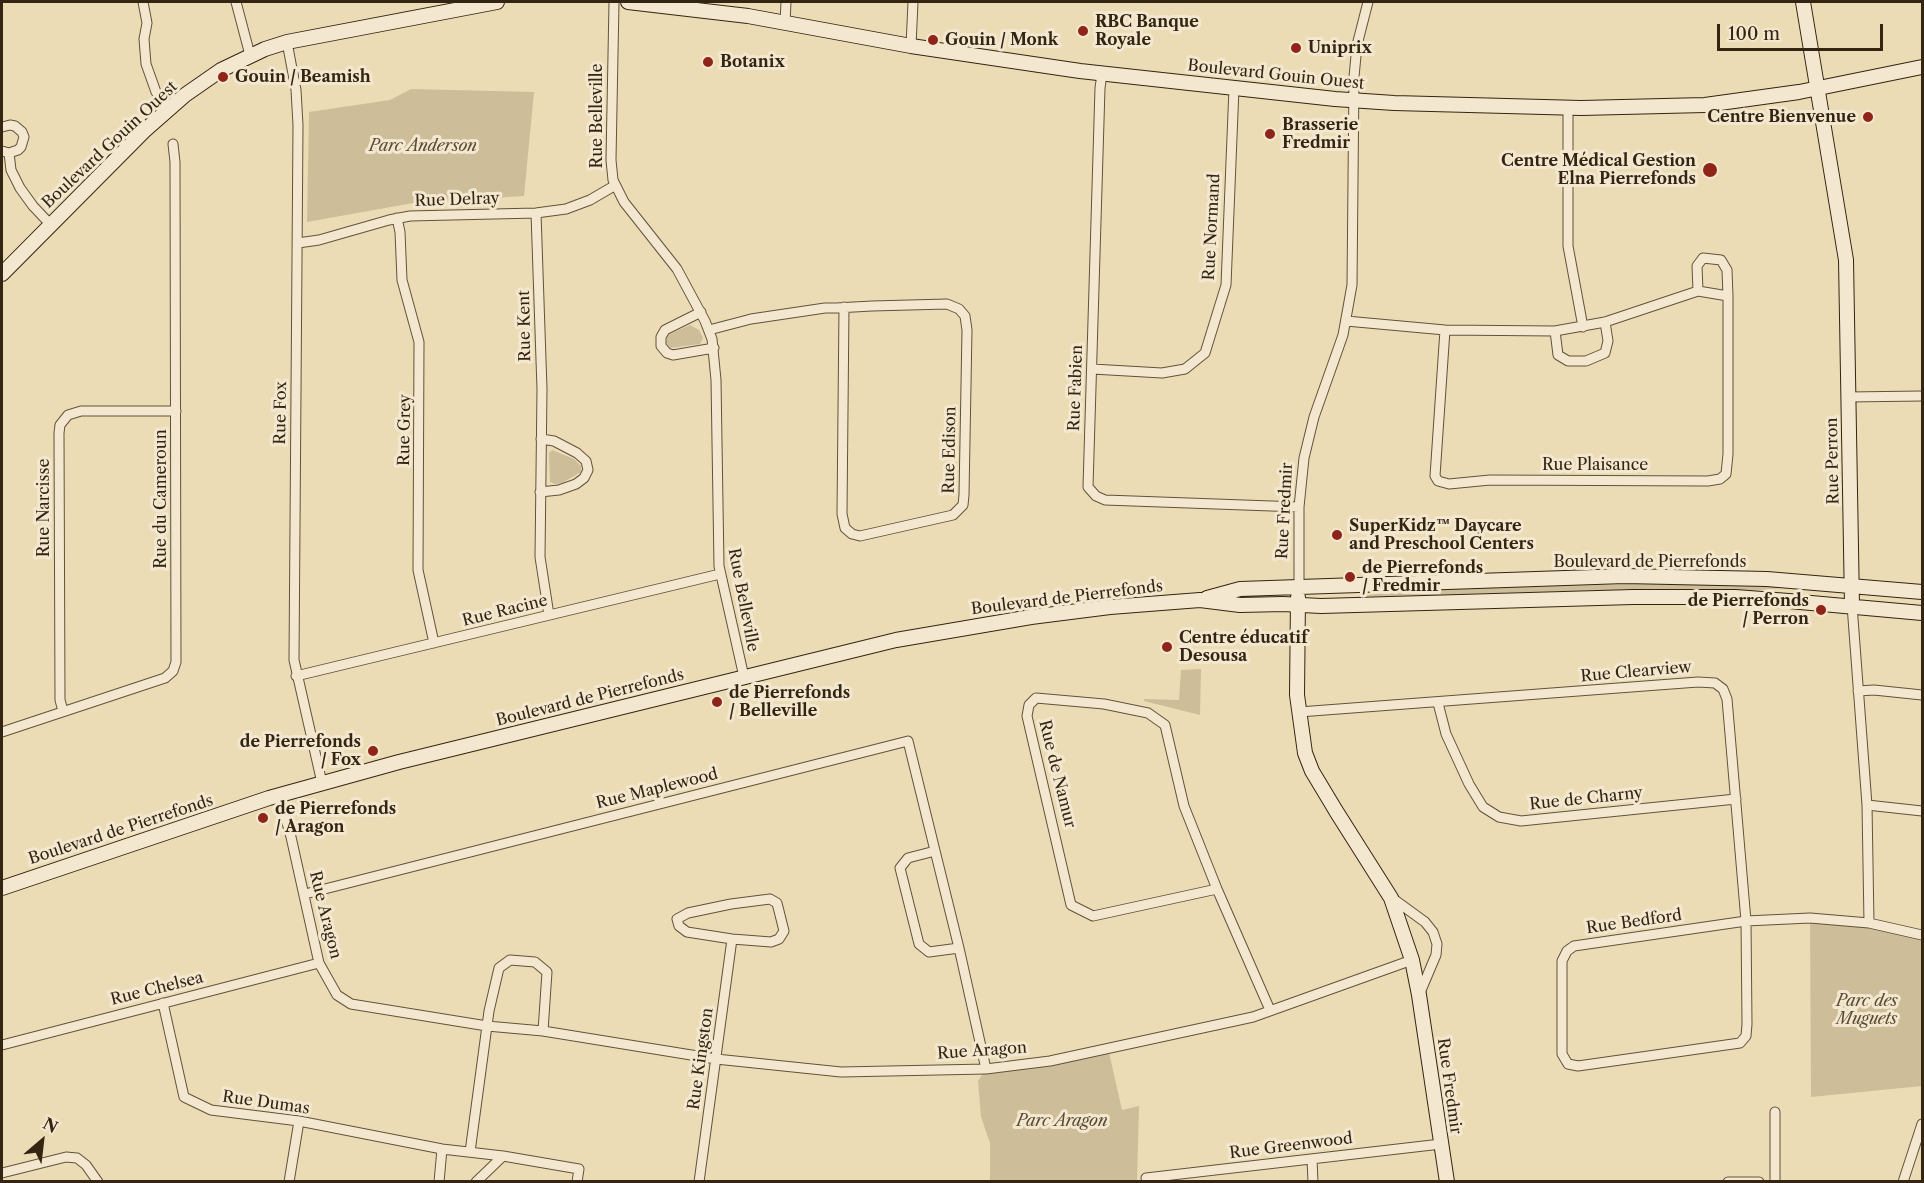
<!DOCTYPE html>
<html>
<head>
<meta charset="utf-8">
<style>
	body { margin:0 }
	#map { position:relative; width:1924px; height:1183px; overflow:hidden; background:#ecdcb5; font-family:"Libre Caslon Text",serif }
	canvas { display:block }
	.frame { position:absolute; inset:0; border:3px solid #342412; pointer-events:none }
	.north { position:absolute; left:12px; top:1111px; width:60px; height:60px; -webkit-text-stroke:4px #f3e8cf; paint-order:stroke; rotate:28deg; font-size:16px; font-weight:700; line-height:24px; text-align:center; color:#342412 }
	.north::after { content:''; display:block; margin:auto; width:21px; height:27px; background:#342412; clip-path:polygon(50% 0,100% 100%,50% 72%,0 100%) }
	.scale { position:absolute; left:1717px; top:24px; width:166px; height:27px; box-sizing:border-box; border:3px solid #342412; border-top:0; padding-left:8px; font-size:18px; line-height:21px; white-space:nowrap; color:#342412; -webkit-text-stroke:4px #f3e8cf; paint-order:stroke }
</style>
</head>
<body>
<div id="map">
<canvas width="1924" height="1183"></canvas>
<div class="frame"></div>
<div class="north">N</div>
<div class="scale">100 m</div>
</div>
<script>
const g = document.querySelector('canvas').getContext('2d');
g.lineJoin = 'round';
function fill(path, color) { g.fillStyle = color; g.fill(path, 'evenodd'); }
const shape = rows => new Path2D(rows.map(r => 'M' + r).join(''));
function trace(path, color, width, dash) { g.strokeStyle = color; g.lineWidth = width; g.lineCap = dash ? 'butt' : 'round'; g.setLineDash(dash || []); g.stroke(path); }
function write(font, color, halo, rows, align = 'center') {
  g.font = font + ' "Libre Caslon Text",serif'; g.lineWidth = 6; g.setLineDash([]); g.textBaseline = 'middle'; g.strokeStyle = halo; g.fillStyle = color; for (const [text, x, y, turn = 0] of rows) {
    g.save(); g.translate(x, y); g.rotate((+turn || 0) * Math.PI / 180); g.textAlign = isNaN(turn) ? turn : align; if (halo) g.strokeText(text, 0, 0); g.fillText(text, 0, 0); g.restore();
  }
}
fill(shape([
	[411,89,534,92,524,196,413,203,307,222,309,112,390,100],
	[690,325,699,330,703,338,700,344,670,348,666,343,668,335],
	[552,450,574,459,581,466,581,472,562,483,555,484,550,482,549,453],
	[1675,583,1793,587,1751,591,1644,589,1357,597,1400,590],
	[1201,669,1200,715,1144,701,1144,699,1179,700,1181,670],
	[1810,918,1922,935,1922,1086,1811,1097],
	[1108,1048,1122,1110,1139,1106,1137,1181,990,1181,990,1143,981,1117,978,1081,986,1069]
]), '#cdbd99');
const street = shape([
	[143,2,147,23,144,39,146,64,156,92,169,109],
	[236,2,250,55],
	[614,2,611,160,613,180,624,202,677,269,705,321,712,339,716,380,719,566,744,677],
	[785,23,786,2],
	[287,42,296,90,298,125,294,660,322,783],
	[911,46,913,2],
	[1102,74,1100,88,1088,487,1096,496,1105,500,1299,507],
	[1568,108,1568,246,1583,327],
	[2,127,10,125,15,126,22,132,24,137,21,147,18,150,9,153,2,151],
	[9,153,11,170,20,188,33,206,50,224],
	[536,213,542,389,540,557,549,615],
	[397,218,400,232,402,280,419,342,418,570,434,643],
	[298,243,319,240,389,220,410,216,536,213,566,209,590,200,614,186],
	[1698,291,1697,266,1703,258,1721,260,1727,270,1728,296],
	[701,312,665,330,661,337,661,346,667,353,673,355,714,348],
	[1346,321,1445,330,1555,331,1605,322,1698,291,1728,296,1728,454,1726,474,1720,479,1708,481,1490,480,1449,484,1438,481,1435,476,1445,330],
	[709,330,751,319,825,308,836,308,872,306,947,304,959,309,965,316,967,330,964,495,963,505,953,515,860,536,852,534,845,528,842,514,844,307],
	[1555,331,1558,355,1568,361,1586,361,1605,353,1608,341,1605,322],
	[1092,369,1162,373,1185,369,1205,353,1226,285,1234,88],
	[1848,397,1922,396],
	[540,492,559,490,576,484,584,478,588,470,586,461,577,453,554,441,541,439],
	[1299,586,1299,507,1304,458,1314,417,1343,335,1352,285,1354,77,1357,45,1368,2],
	[1852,605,1867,805,1869,923],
	[296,676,720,574],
	[1858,691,1874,690,1922,695],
	[1438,703,1446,734,1469,784,1483,807,1499,817,1521,821,1736,799],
	[63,711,60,700,59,433,60,425,68,415,81,411,176,411],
	[1299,712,1698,682,1715,683,1723,689,1727,699,1746,921,1747,1024,1746,1036,1740,1043,1578,1066,1568,1064,1562,1054,1562,961,1567,951,1574,946,1746,921,1810,918,1869,923,1922,935],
	[2,732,165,678,173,671,176,662,175,162,173,144],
	[279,795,291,837,319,963,337,995,351,1004,487,1026,543,1031,716,1059,841,1072,986,1069,1050,1061,1253,1017,1412,960],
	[1867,805,1922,811],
	[935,851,908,858,900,868,919,944,929,952,959,948],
	[1217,889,1093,916,1071,905,1027,716,1029,705,1036,698,1104,704,1148,713,1165,725,1184,806,1217,889,1270,1010],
	[305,894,908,741,959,948,986,1069],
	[1392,898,1425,922,1433,932,1437,944,1436,955,1419,995],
	[770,899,777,903,784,931,779,939,771,942,732,939,687,932,679,926,677,919,688,913,731,904,770,899],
	[163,1003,184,1097,211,1110,299,1121,442,1149,503,1156,579,1169,577,1182],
	[2,1045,319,963],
	[1775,1112,1775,1182],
	[470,1152,489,1011,499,968,510,960,535,962,547,972,543,1031],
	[1312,1159,1313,1182],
	[2,1173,66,1157,77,1158,86,1165,98,1182],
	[1146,1178,1441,1144],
	[289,1182,299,1121],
	[439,1182,442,1149],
	[476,1182,503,1156],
	[699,1182,732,939],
	[1728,1182,1759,1182],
	[1903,1182,1922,1124]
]);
const secondary = shape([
	[628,2,748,16,911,46,1080,71,1335,99,1394,103,1581,108,1705,105,1799,92,1922,67],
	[1803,2,1846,260,1852,605],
	[2,274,144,131,185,95,221,70,265,49,287,42,497,2],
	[1298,597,1297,695,1305,753,1312,771,1336,811,1391,898,1412,960,1419,995,1447,1182],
	[1207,598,1240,589,1625,576,1767,579,1922,592],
	[2,888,269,798,399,762,896,640,1031,617,1110,607,1200,600,1240,605,1283,604,1321,606,1633,597,1735,597,1789,601,1922,613]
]);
trace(street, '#62523b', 11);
trace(secondary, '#342412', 16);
trace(street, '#f3e8cf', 9);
trace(secondary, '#f3e8cf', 14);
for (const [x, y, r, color] of [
	[1083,31,6,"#8f2418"],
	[933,40,6,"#8f2418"],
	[1296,48,6,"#8f2418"],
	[708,62,6,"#8f2418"],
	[223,77,6,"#8f2418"],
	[1868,117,6,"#8f2418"],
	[1270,134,6,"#8f2418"],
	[1710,170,8,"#8f2418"],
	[1337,535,6,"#8f2418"],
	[1350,577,6,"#8f2418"],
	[1821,610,6,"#8f2418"],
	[1167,647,6,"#8f2418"],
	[717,702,6,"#8f2418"],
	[373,751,6,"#8f2418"],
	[263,818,6,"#8f2418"]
]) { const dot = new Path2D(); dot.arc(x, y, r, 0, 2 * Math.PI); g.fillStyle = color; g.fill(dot); trace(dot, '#f3e8cf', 2); }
write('bold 16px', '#342412', '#f3e8cf', [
	["RBC Banque",1095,22],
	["Royale",1095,40],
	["Gouin / Monk",945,40],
	["Uniprix",1308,48],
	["Botanix",720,62],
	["Gouin / Beamish",235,77],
	["Centre Bienvenue",1856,117,"right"],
	["Brasserie",1282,125],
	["Fredmir",1282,143],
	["Centre Médical Gestion",1696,161,"right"],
	["Elna Pierrefonds",1696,179,"right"],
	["SuperKidz™ Daycare",1349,526],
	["and Preschool Centers",1349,544],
	["de Pierrefonds",1362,568],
	["/ Fredmir",1362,586],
	["de Pierrefonds",1809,601,"right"],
	["/ Perron",1809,619,"right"],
	["Centre éducatif",1179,638],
	["Desousa",1179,656],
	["de Pierrefonds",729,693],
	["/ Belleville",729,711],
	["de Pierrefonds",361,742,"right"],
	["/ Fox",361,760,"right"],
	["de Pierrefonds",275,809],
	["/ Aragon",275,827]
], 'left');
write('16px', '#342412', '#f3e8cf', [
	["Boulevard Gouin Ouest",1276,75,6],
	["Rue Belleville",597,116,-90],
	["Boulevard Gouin Ouest",110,145,-43],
	["Rue Delray",457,200,-2],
	["Rue Normand",1212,227,-87],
	["Rue Kent",525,326,-91],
	["Rue Fabien",1076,388,-88],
	["Rue Fox",281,413,-89],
	["Rue Grey",405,430,-89],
	["Rue Edison",950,450,-89],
	["Rue Perron",1833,461,-91],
	["Rue Plaisance",1595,465],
	["Rue du Cameroun",161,499,-90],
	["Rue Narcisse",44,508,-90],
	["Rue Fredmir",1285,511,-87],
	["Boulevard de Pierrefonds",1650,562],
	["Boulevard de Pierrefonds",1067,598,-7],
	["Rue Belleville",743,600,79],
	["Rue Racine",505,611,-14],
	["Rue Clearview",1636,672,-5],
	["Boulevard de Pierrefonds",590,698,-14],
	["Rue de Namur",1057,774,76],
	["Rue Maplewood",657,789,-14],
	["Rue de Charny",1586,799,-6],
	["Boulevard de Pierrefonds",121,830,-18],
	["Rue Aragon",325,915,76],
	["Rue Bedford",1634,922,-8],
	["Rue Chelsea",157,989,-14],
	["Rue Aragon",982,1051,-4],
	["Rue Kingston",701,1059,-82],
	["Rue Fredmir",1449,1086,82],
	["Rue Dumas",266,1103,8],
	["Rue Greenwood",1291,1146,-7]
]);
write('italic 16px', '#5a4a34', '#f3e8cf', [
	["Parc Anderson",423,146],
	["Parc des",1867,1001],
	["Muguets",1867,1019],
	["Parc Aragon",1062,1121]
]);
</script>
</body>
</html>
